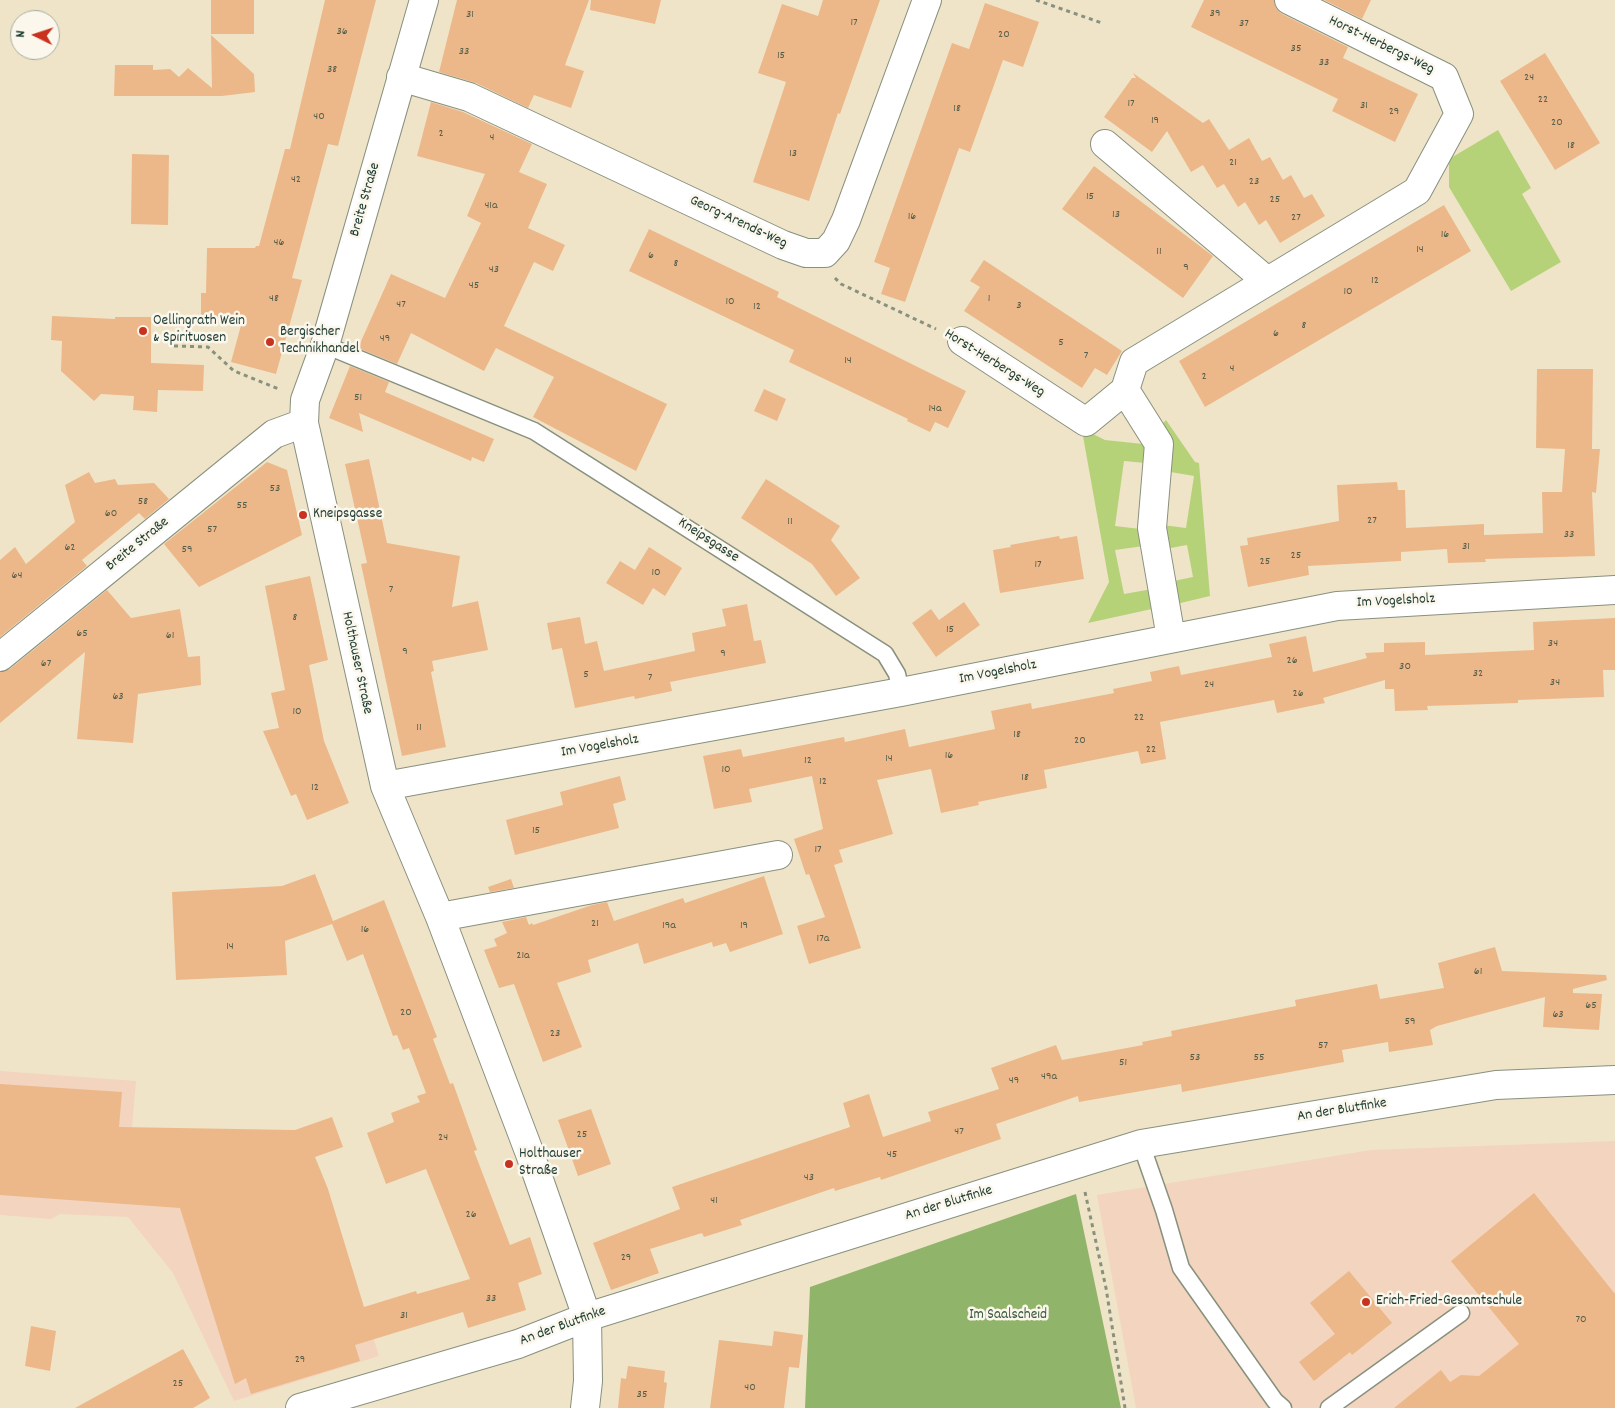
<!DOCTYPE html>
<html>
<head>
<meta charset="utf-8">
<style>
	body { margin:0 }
	#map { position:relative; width:1615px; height:1408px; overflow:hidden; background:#f0e4c8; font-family:Dekko,sans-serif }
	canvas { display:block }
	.north { position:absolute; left:10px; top:10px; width:50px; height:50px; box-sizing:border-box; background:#fbf7ec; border:1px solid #a3ada2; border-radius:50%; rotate:274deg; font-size:14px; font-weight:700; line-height:20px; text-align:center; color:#1f3d34 }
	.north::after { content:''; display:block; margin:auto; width:18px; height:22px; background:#c8321e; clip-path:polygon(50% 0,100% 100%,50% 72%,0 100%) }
</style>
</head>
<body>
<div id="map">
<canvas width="1615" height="1408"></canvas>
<div class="north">N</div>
</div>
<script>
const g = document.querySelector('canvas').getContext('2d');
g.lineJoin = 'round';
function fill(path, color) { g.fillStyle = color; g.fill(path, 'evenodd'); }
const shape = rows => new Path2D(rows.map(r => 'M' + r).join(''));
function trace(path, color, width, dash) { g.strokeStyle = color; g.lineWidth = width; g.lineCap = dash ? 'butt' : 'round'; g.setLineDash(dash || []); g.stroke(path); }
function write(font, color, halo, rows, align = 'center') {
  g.font = font + ' Dekko,sans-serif'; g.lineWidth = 5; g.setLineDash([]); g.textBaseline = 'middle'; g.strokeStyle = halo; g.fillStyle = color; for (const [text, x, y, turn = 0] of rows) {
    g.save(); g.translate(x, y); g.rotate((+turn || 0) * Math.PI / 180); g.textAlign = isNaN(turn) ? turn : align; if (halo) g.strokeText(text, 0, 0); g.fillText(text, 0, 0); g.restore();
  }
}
fill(shape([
	[0,1071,136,1081,132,1127,339,1227,379,1356,234,1401,173,1273,128,1217,60,1214,51,1219,0,1215],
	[1615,1141,1615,1408,1136,1408,1097,1195,1371,1150]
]), '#f3d4be');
fill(shape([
	[1498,130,1531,188,1522,194,1561,262,1511,291,1449,187,1449,159],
	[1166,420,1195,462,1199,463,1210,596,1168,606,1164,583,1193,577,1187,545,1154,551,1155,524,1186,528,1194,476,1159,470,1155,432],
	[1074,430,1087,431,1105,440,1143,444,1151,436,1156,464,1124,461,1115,526,1149,530,1151,545,1115,550,1124,594,1158,588,1161,607,1088,623,1109,582,1083,436]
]), '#b6d279');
fill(shape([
	[1076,1194,1121,1408,805,1408,810,1287]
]), '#90b469');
fill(shape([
	[211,0,254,0,254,34,211,34],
	[325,0,376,0,338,146,328,144,292,278,302,280,276,374,231,362,243,318,201,317,201,293,206,293,207,248,255,248,256,246,259,246,285,149,290,149],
	[457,0,589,0,565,65,584,71,571,108,534,95,528,108,476,83,439,72],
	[591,0,661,0,655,24,590,10],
	[823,0,880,0,840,114,838,113,809,201,753,182,786,82,758,73,782,4,818,16],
	[1204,0,1274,0,1276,8,1282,14,1348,47,1343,58,1418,94,1395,142,1332,111,1338,99,1191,27],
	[1324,0,1371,0,1362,19],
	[985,3,1039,22,1023,67,1003,60,970,152,959,148,905,302,881,294,890,268,874,262,952,43,969,49],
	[211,35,254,74,255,92,222,96,114,96,115,65,153,65,153,70,170,69,179,77,188,68,212,88],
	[1545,53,1600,143,1555,170,1500,81],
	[1133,73,1203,123,1209,119,1229,150,1249,138,1262,161,1270,157,1283,180,1291,175,1304,198,1312,194,1325,216,1280,243,1266,220,1259,225,1245,202,1238,207,1224,184,1217,188,1203,165,1191,172,1167,131,1152,152,1104,117,1132,78,1136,78],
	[431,102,463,112,532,144,519,172,547,184,528,228,565,245,553,271,534,262,504,326,667,404,636,471,533,417,554,377,496,348,484,371,411,333,397,364,358,348,391,274,445,298,481,223,467,216,485,174,417,156],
	[132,154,169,155,168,225,131,224],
	[1094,166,1213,256,1183,298,1062,209],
	[1444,205,1471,251,1205,407,1179,361],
	[649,229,779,292,777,297,966,391,948,428,935,422,930,432,907,421,908,419,789,362,794,350,629,271],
	[984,260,1122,351,1107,375,1095,368,1082,388,964,311,980,287,970,281],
	[52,316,115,319,115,317,151,317,151,363,204,365,203,391,158,390,157,412,133,410,134,396,101,394,94,401,61,371,62,341,51,340],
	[350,366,389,382,385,392,494,439,484,462,472,457,471,461,359,413,363,432,329,418],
	[1537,369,1593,369,1592,449,1600,449,1596,493,1592,492,1595,556,1485,559,1486,562,1448,563,1447,549,1401,552,1401,561,1308,566,1309,575,1248,587,1240,546,1248,545,1247,538,1339,521,1337,485,1397,482,1398,490,1405,490,1406,528,1484,524,1484,535,1543,533,1542,492,1562,492,1565,449,1536,448],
	[764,389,786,399,777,421,754,411],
	[369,459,387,543,460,556,452,607,478,601,488,650,432,661,434,671,431,672,446,747,402,756,361,564,367,563,345,464],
	[267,462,287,470,302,535,199,587,164,544],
	[89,472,95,483,115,479,118,485,154,483,169,499,145,519,139,513,82,560,87,566,0,637,0,560,15,547,26,564,75,522,65,485],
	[766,479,840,526,831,540,860,578,836,596,812,564,741,518],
	[1059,536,1060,539,1077,536,1084,579,1000,593,993,550,1011,547,1010,545],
	[649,547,682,568,665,596,653,588,643,605,606,583,620,561,635,570],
	[310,576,328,660,309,665,324,741,349,803,307,820,296,794,291,796,263,731,279,728,271,693,285,690,265,586],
	[107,590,131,618,180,609,188,657,200,656,201,685,138,694,133,743,77,739,85,652,0,723,0,672,10,669],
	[964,602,980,625,936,657,912,623,931,609,939,620],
	[747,604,754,641,761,640,766,663,670,682,672,691,635,699,634,696,575,708,562,648,552,650,547,623,580,617,585,644,597,641,604,671,695,651,692,633,726,626,722,609],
	[1615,618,1615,670,1603,670,1604,697,1518,700,1518,703,1427,706,1428,710,1395,711,1394,689,1385,689,1385,680,1323,698,1325,703,1277,713,1274,700,1160,722,1166,759,1141,764,1138,751,1044,770,1047,788,978,802,979,805,941,813,931,769,877,780,893,834,839,850,843,862,834,865,861,948,809,964,797,926,825,917,809,874,806,875,794,839,823,829,812,776,749,789,752,802,714,809,703,756,741,749,743,757,844,737,845,742,905,729,909,747,995,729,991,711,1031,703,1032,709,1114,693,1113,689,1152,681,1150,672,1179,666,1181,675,1272,657,1269,644,1306,636,1313,672,1367,658,1365,653,1384,652,1384,643,1425,642,1425,655,1534,650,1533,622],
	[620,776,626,800,613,804,619,828,515,855,506,820,563,805,560,792],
	[315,874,333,921,384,900,437,1037,433,1039,450,1084,453,1083,477,1150,474,1151,510,1245,530,1237,542,1274,518,1283,526,1310,468,1328,463,1312,355,1345,360,1361,251,1394,246,1378,235,1384,180,1208,0,1195,0,1084,122,1092,119,1127,295,1130,332,1117,343,1147,315,1157,328,1189,364,1307,416,1291,417,1294,470,1279,426,1169,386,1184,367,1133,394,1122,391,1113,420,1102,417,1096,426,1093,409,1048,403,1050,397,1035,393,1036,363,954,347,961,332,924,285,941,287,975,176,980,172,892,282,886],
	[764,876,783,934,730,952,726,943,713,947,712,942,644,964,638,943,588,960,591,972,557,983,582,1047,543,1062,514,984,499,988,484,950,497,946,494,939,507,933,502,922,526,917,529,925,532,923,533,925,592,905,607,902,614,921,683,898,685,903],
	[511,879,514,888,490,892,488,887],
	[1495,947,1502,971,1606,975,1607,980,1573,989,1573,993,1602,994,1599,1030,1543,1027,1545,997,1437,1026,1430,1030,1433,1045,1389,1052,1388,1042,1342,1050,1344,1062,1182,1092,1181,1084,1079,1102,1078,1096,996,1124,1001,1139,881,1180,880,1177,835,1191,834,1188,740,1220,742,1225,704,1237,702,1233,650,1249,659,1273,611,1290,593,1243,680,1209,672,1187,850,1127,843,1103,869,1094,883,1137,931,1121,928,1112,999,1089,991,1068,1056,1045,1062,1060,1143,1045,1142,1042,1172,1036,1171,1031,1296,1006,1295,1000,1377,984,1380,999,1444,988,1438,963],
	[591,1109,611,1164,578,1176,558,1120],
	[1534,1193,1615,1294,1615,1408,1394,1408,1441,1370,1450,1382,1461,1375,1479,1376,1519,1344,1451,1261],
	[1349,1271,1392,1323,1352,1355,1350,1352,1314,1381,1299,1362,1335,1334,1310,1303],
	[31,1326,56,1331,50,1371,25,1366],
	[774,1331,803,1335,799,1368,789,1367,784,1408,710,1408,719,1340,772,1346],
	[183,1349,210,1398,193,1408,75,1408],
	[628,1366,665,1371,664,1382,667,1383,664,1408,618,1408,621,1378,626,1379]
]), '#ecb889');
const lane = shape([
	[325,345,534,431,885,654,897,674,901,692],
	[1141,1144,1164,1210,1181,1268,1275,1401,1283,1408],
	[1329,1408,1461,1313]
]);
const street = shape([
	[424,0,325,345,305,400,304,423,385,786,440,917,530,1154,587,1317,588,1381,585,1408],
	[401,77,469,97,783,245,806,253,825,253,836,241,846,220,927,0],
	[1105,144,1267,281],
	[962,341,1086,422,1125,390],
	[1171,638,1152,528,1159,444,1125,390,1134,362,1417,191,1459,114,1444,77,1289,0],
	[0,657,274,434,304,423],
	[385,786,901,692,1337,606,1615,590],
	[440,917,778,855],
	[300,1408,518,1344,587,1317,1141,1144,1496,1085,1615,1080]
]);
trace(lane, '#88907e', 19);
trace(street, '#88907e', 30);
trace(shape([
	[1036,0,1102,23],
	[835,278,841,284,936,329],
	[174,346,208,347,234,371,279,389],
	[1085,1192,1106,1288,1125,1408]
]), '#88907e', 3, [4, 4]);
trace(lane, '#fff', 16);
trace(street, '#fff', 28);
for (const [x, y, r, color] of [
	[143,331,5,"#c8321e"],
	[270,342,5,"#c8321e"],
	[303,515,5,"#c8321e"],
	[509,1164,5,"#c8321e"],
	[1366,1302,5,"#c8321e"]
]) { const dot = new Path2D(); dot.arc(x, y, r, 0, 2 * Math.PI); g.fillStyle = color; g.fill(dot); trace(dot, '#fbf7ec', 2); }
write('12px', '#525c49', null, [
	["39",1215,14],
	["31",470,15],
	["17",854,23],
	["37",1244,24],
	["36",342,32],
	["20",1004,35],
	["35",1296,49],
	["33",464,52],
	["15",781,56],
	["33",1324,63],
	["38",332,70],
	["24",1529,78],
	["22",1543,100],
	["17",1131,104],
	["31",1364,106],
	["18",957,109],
	["29",1394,112],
	["40",319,117],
	["19",1155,121],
	["20",1557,123],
	["2",441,134],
	["4",492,138],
	["18",1571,146],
	["13",793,154],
	["21",1233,163],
	["42",296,180],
	["23",1254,182],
	["15",1090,197],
	["25",1275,200],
	["41a",491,206],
	["13",1116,215],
	["16",912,217],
	["27",1296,218],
	["16",1445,235],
	["46",279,243],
	["14",1420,250],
	["11",1159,252],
	["6",651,256],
	["8",676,264],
	["9",1186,268],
	["43",494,270],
	["12",1375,281],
	["45",474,286],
	["10",1348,292],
	["48",274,299],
	["1",989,299],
	["10",730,302],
	["47",401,305],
	["3",1019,306],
	["12",757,307],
	["8",1304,326],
	["6",1276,334],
	["49",385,339],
	["5",1061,343],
	["7",1086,356],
	["14",848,361],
	["4",1232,369],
	["2",1204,377],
	["51",358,398],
	["14a",935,409],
	["53",275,489],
	["58",143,502],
	["55",242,506],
	["60",111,514],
	["27",1372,521],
	["11",790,522],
	["57",212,530],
	["33",1569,535],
	["31",1466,547],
	["62",70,548],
	["59",187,550],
	["25",1296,556],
	["25",1265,562],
	["17",1038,565],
	["10",656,573],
	["64",17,576],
	["7",391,590],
	["8",295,618],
	["15",950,630],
	["65",82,634],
	["61",170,636],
	["34",1553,644],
	["9",405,652],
	["9",723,654],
	["26",1292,661],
	["67",46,664],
	["30",1405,667],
	["32",1478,674],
	["5",586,675],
	["7",650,678],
	["34",1555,683],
	["24",1209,685],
	["26",1298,694],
	["63",118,697],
	["10",297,712],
	["22",1139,718],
	["11",419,728],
	["18",1017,735],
	["20",1080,741],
	["22",1151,750],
	["16",949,756],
	["14",889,759],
	["12",808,761],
	["10",726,770],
	["18",1025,778],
	["12",823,782],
	["12",315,788],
	["15",536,831],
	["17",818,850],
	["21",595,924],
	["19a",669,926],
	["19",744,926],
	["16",365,930],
	["17a",823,939],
	["14",230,947],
	["21a",523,956],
	["61",1478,972],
	["65",1591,1006],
	["20",406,1013],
	["63",1558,1015],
	["59",1410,1022],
	["23",555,1034],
	["57",1323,1046],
	["53",1195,1058],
	["55",1259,1058],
	["51",1123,1063],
	["49a",1049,1077],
	["49",1014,1081],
	["47",959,1132],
	["25",582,1135],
	["24",443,1138],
	["45",892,1155],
	["43",809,1178],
	["41",714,1201],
	["26",471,1215],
	["29",626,1258],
	["33",491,1299],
	["31",404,1316],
	["70",1581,1320],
	["29",300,1360],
	["25",178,1384],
	["40",750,1388],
	["35",642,1395]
]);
write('15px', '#1f3d34', '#fbf7ec', [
	["Horst-Herbergs-Weg",1381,46,26],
	["Breite Straße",366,200,-74],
	["Georg-Arends-Weg",738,223,25],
	["Horst-Herbergs-Weg",994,364,32],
	["Kneipsgasse",708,541,33],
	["Breite Straße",138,545,-39],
	["Im Vogelsholz",1396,602,-3],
	["Holthauser Straße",356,663,78],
	["Im Vogelsholz",998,673,-11],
	["Im Vogelsholz",600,747,-10],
	["An der Blutfinke",1342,1111,-9],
	["An der Blutfinke",949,1204,-17],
	["An der Blutfinke",563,1327,-20]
]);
write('15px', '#1f3d34', '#fbf7ec', [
	["Oellingrath Wein",153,322],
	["& Spirituosen",153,339],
	["Bergischer",280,333],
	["Technikhandel",280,350],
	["Kneipsgasse",313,515],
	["Holthauser",519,1155],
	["Straße",519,1172],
	["Erich-Fried-Gesamtschule",1376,1302]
], 'left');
write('15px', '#3d5b42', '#fbf7ec', [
	["Im Saalscheid",1008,1316]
]);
</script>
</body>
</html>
